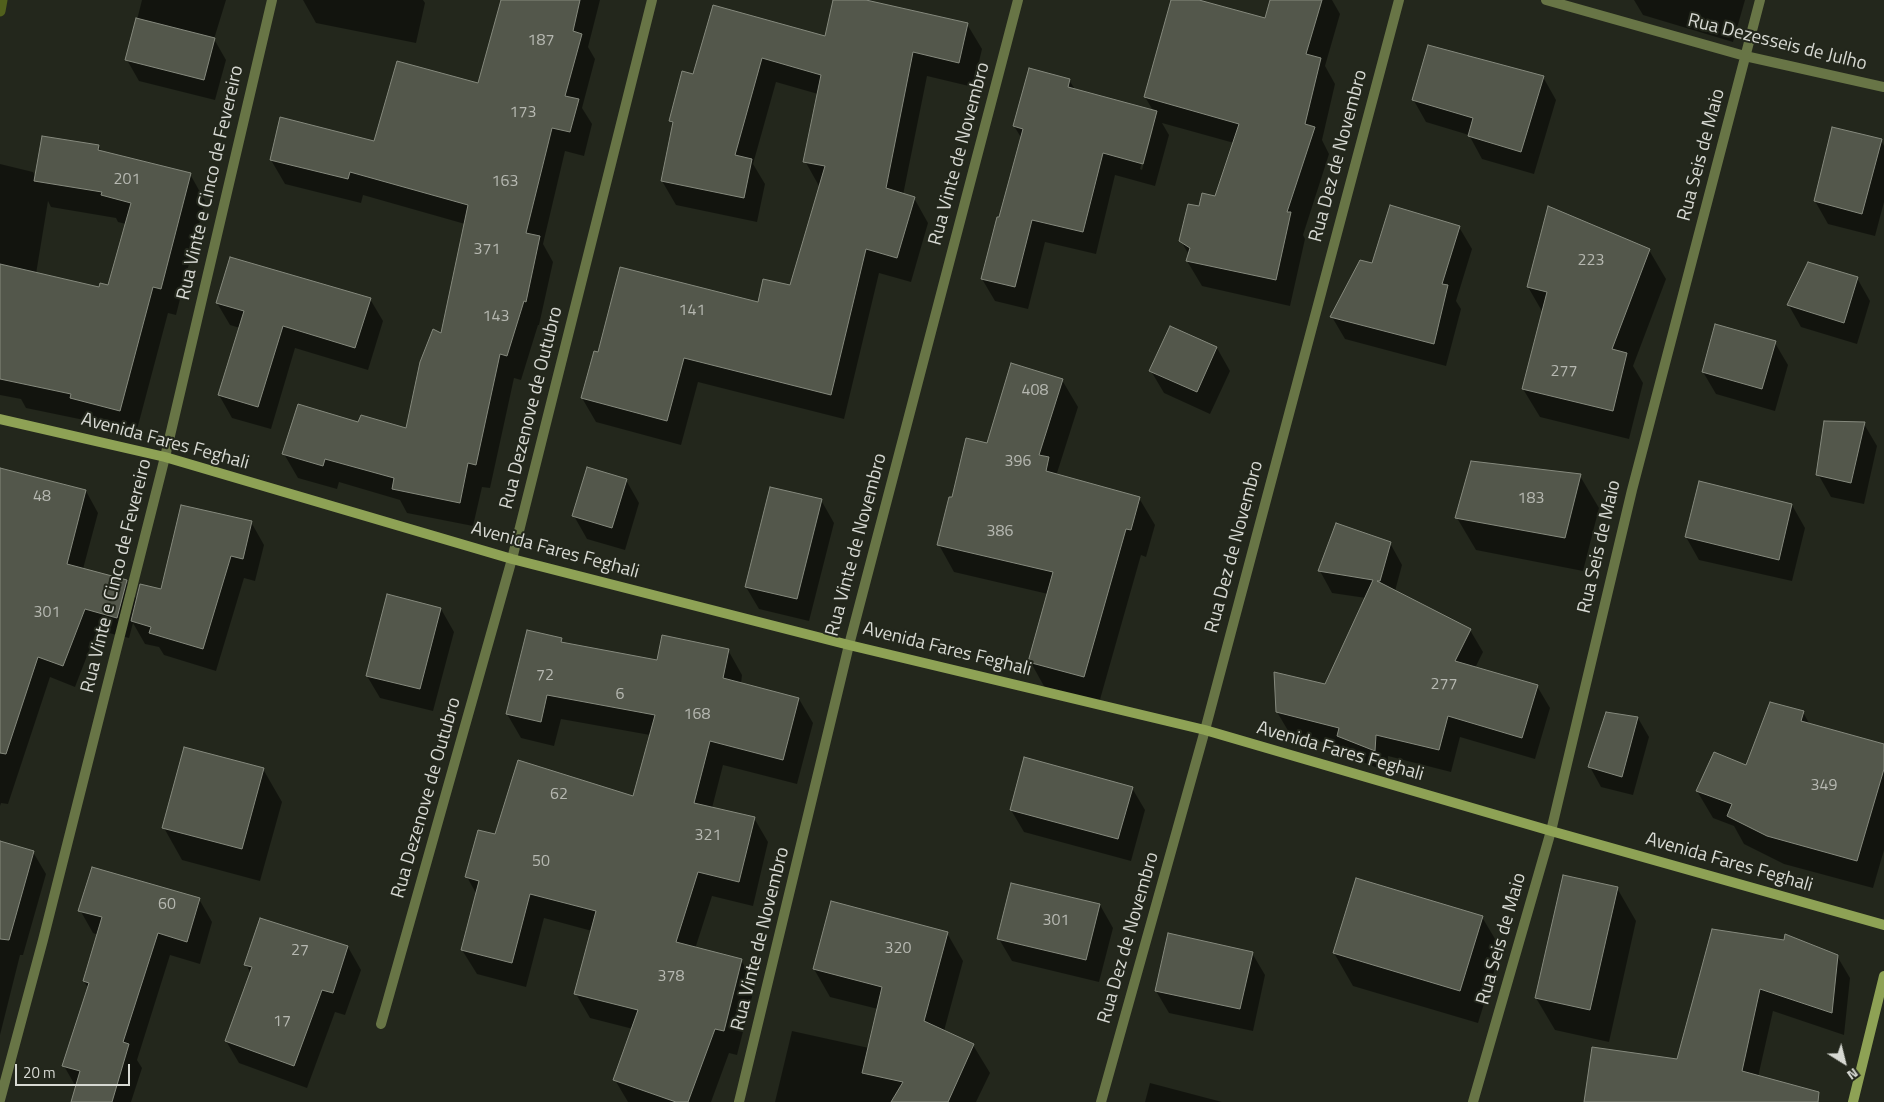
<!DOCTYPE html>
<html>
<head>
<meta charset="utf-8">
<style>
	body { margin:0 }
	#map { position:relative; width:1884px; height:1102px; overflow:hidden; background:#23271c; font-family:"Titillium Web",sans-serif }
	canvas { display:block }
	.north { position:absolute; left:1819px; top:1037px; width:50px; height:50px; -webkit-text-stroke:4px #23271c; paint-order:stroke; rotate:144deg; font-size:14px; font-weight:700; line-height:20px; text-align:center; color:#d7d9d3 }
	.north::after { content:''; display:block; margin:auto; width:18px; height:22px; background:#d7d9d3; clip-path:polygon(50% 0,100% 100%,50% 72%,0 100%) }
	.scale { position:absolute; left:15px; top:1064px; width:115px; height:22px; box-sizing:border-box; border:2px solid #d7d9d3; border-top:0; padding-left:6px; font-size:15px; line-height:18px; white-space:nowrap; color:#d7d9d3; -webkit-text-stroke:4px #23271c; paint-order:stroke }
</style>
</head>
<body>
<div id="map">
<canvas width="1884" height="1102"></canvas>
<div class="north">N</div>
<div class="scale">20 m</div>
</div>
<script>
const g = document.querySelector('canvas').getContext('2d');
g.lineJoin = 'round';
function fill(path, color) { g.fillStyle = color; g.fill(path, 'evenodd'); }
const shape = rows => new Path2D(rows.map(r => 'M' + r).join(''));
function trace(path, color, width, dash) { g.strokeStyle = color; g.lineWidth = width; g.lineCap = dash ? 'butt' : 'round'; g.setLineDash(dash || []); g.stroke(path); }
function write(font, color, halo, rows, align = 'center') {
  g.font = font + ' "Titillium Web",sans-serif'; g.lineWidth = 4; g.setLineDash([]); g.textBaseline = 'middle'; g.strokeStyle = halo; g.fillStyle = color; for (const [text, x, y, turn = 0] of rows) {
    g.save(); g.translate(x, y); g.rotate((+turn || 0) * Math.PI / 180); g.textAlign = isNaN(turn) ? turn : align; if (halo) g.strokeText(text, 0, 0); g.fillText(text, 0, 0); g.restore();
  }
}
fill(shape([
	[142,0,226,0,214,39,226,60,215,100,139,81,127,60],
	[303,0,423,0,425,3,416,43,316,23],
	[505,0,600,0,588,47,595,59,582,108,592,124,584,156,565,151,543,244,553,262,539,325,538,325,521,380,514,378,490,488,482,487,473,526,407,513,400,500,339,482,337,489,298,478,284,454,359,424,407,430,442,334,465,224,363,195,361,203,285,184,271,160,375,142,479,85],
	[834,0,861,0,967,24,982,49,973,87,927,76,903,195,914,198,928,223,911,282,879,273,844,419,698,382,681,445,596,422,582,398,599,353,759,304,790,287,821,186,819,186,805,161,818,94,776,82,753,164,765,184,757,222,676,205,662,181,674,127,670,120,694,75,826,37],
	[1173,0,1194,0,1266,20,1271,0,1332,0,1340,14,1325,66,1335,84,1322,140,1329,154,1303,235,1305,239,1290,306,1202,286,1187,261,1189,255,1181,241,1200,208,1216,197,1234,143,1162,123,1169,135,1155,186,1115,175,1096,254,1045,242,1028,309,995,301,982,279,1022,139,1014,126,1069,80,1076,91,1154,112,1145,97],
	[1151,129,1153,129,1142,170,1140,169],
	[1634,0,1745,0,1733,42,1643,15],
	[1543,77,1556,100,1534,174,1482,159,1469,135,1426,122,1413,99],
	[1833,129,1881,140,1884,146,1884,202,1875,236,1828,224,1815,201],
	[98,146,102,152,190,174,205,201,176,315,168,313,135,437,86,425,84,420,26,408,21,399,0,395,0,164,33,172,36,178],
	[48,201,51,207,116,218,118,222,126,224,108,287,99,289,36,274],
	[1459,227,1472,249,1456,301,1461,309,1446,366,1345,339,1332,317,1373,265],
	[1649,250,1666,279,1633,366,1643,383,1629,439,1540,417,1523,389,1543,313,1528,287],
	[1857,278,1870,301,1857,344,1801,327,1788,304],
	[370,299,383,321,368,370,295,348,271,429,232,418,219,395,240,328,230,325,217,303],
	[1170,328,1217,348,1230,371,1210,414,1164,393,1151,371],
	[1775,343,1788,365,1775,411,1716,394,1703,372],
	[1062,380,1078,407,1057,473,1058,475,1139,498,1155,525,1146,557,1141,555,1099,703,1045,688,1030,661,1048,594,954,572,939,545,953,499,988,445],
	[1864,424,1877,446,1864,504,1831,497,1818,474],
	[0,469,86,491,98,513,83,569,126,581,137,600,162,591,251,522,264,545,255,581,244,578,216,671,164,655,159,647,145,644,133,623,129,638,97,630,75,687,50,677,8,804,1,803,0,806],
	[1580,476,1599,508,1583,571,1476,550,1457,518],
	[626,480,639,503,625,550,587,539,574,516],
	[821,500,834,523,809,621,759,609,746,587],
	[1792,505,1805,528,1792,581,1699,560,1686,537],
	[1337,525,1390,543,1402,565,1395,591,1470,630,1483,652,1475,668,1537,686,1550,708,1535,759,1460,737,1451,772,1388,756,1387,772,1351,757,1346,748,1290,734,1277,712,1326,686,1366,598,1332,593,1320,571],
	[441,609,454,632,433,711,380,698,367,676],
	[561,640,563,643,658,661,728,650,742,675,741,684,799,699,813,723,797,784,723,765,712,808,754,818,768,842,753,906,712,896,695,949,741,960,755,985,737,1055,729,1053,711,1102,628,1102,615,1080,633,1029,590,1018,576,994,592,931,544,918,526,987,477,974,462,950,477,895,467,877,495,836,634,797,650,735,561,719,554,746,521,738,507,714],
	[1803,712,1810,725,1884,745,1884,850,1873,888,1784,864,1744,844,1734,826,1713,818,1697,791,1747,767],
	[1638,718,1649,737,1633,795,1601,787,1590,767],
	[263,769,282,802,260,881,182,860,164,828],
	[1132,788,1145,810,1131,861,1024,832,1011,810],
	[0,843,33,852,46,874,23,955,20,955,0,1035],
	[1617,888,1636,921,1609,1042,1555,1030,1536,998],
	[199,899,212,922,200,964,170,955,137,1060,142,1068,131,1102,72,1102,76,1087,64,1066,88,988,84,981,98,935,93,933,80,910],
	[1100,905,1113,928,1099,982,1012,961,999,939],
	[1482,917,1501,949,1478,1023,1353,986,1334,953],
	[260,919,348,947,361,970,345,1015,335,1012,307,1088,239,1063,226,1041,251,974,246,964],
	[1713,931,1837,956,1850,978,1844,1035,1773,1011,1758,1077,1797,1102,1591,1102,1678,1060],
	[947,933,963,961,944,1031,973,1045,990,1073,976,1102,775,1102,792,1031,869,1048,878,1009,830,997,814,969],
	[1252,953,1265,975,1253,1031,1169,1013,1156,991],
	[1150,1083,1222,1102,1145,1102]
]), '#0007');
trace(shape([
	[0,11,2,0]
]), '#51601c', 11);
const building = shape([
	[501,0,580,0,573,31,582,34,565,96,579,99,570,132,552,128,526,233,540,236,526,302,524,301,507,356,500,354,476,465,468,463,460,503,392,489,394,478,325,459,323,466,282,454,298,404,358,422,361,415,406,428,420,362,433,329,441,333,468,205,350,172,348,179,270,160,280,117,374,141,397,61,478,83,501,0],
	[833,0,866,0,968,23,959,63,913,52,886,188,915,197,897,258,866,249,831,395,684,358,667,421,581,398,594,351,598,352,620,267,758,302,763,279,790,285,825,166,803,162,821,75,762,58,735,155,752,159,744,198,661,181,673,122,669,121,682,71,693,74,713,5,825,36,833,0],
	[1171,0,1199,0,1265,18,1270,0,1322,0,1306,54,1321,58,1305,124,1315,127,1287,212,1291,212,1276,280,1186,261,1190,248,1179,241,1188,204,1199,206,1202,193,1215,196,1239,124,1144,97,1171,0],
	[136,18,215,38,204,80,125,60,136,18],
	[1428,45,1544,76,1521,152,1468,136,1473,118,1412,100,1428,45],
	[1029,68,1070,79,1068,87,1157,111,1143,164,1103,153,1083,232,1032,220,1015,287,981,279,997,217,999,217,1023,129,1013,126,1029,68],
	[1832,127,1882,139,1862,214,1814,201,1832,127],
	[42,136,99,145,98,150,191,173,161,289,153,287,120,411,70,398,71,394,0,379,0,264,99,287,100,283,108,285,131,203,101,195,102,192,34,181,42,136],
	[1390,205,1460,226,1442,284,1448,285,1434,344,1330,317,1360,260,1372,263,1390,205],
	[1548,206,1650,249,1612,349,1627,353,1613,411,1522,389,1547,292,1527,287,1548,206],
	[230,257,371,298,355,348,283,326,258,407,218,395,244,311,216,303,230,257],
	[1808,262,1858,277,1844,323,1787,305,1808,262],
	[1715,324,1776,341,1762,389,1702,372,1715,324],
	[1170,326,1217,347,1197,392,1149,371,1170,326],
	[1011,363,1063,379,1039,455,1049,457,1046,471,1140,497,1131,530,1126,529,1084,677,1028,662,1053,572,937,545,949,497,952,497,966,438,987,443,1011,363],
	[1824,421,1865,422,1851,483,1816,475,1824,421],
	[1471,461,1581,474,1565,538,1455,518,1471,461],
	[587,467,627,479,612,528,572,516,587,467],
	[0,468,86,490,67,564,127,580,117,618,85,609,63,666,38,657,6,754,0,753,0,468],
	[1699,481,1792,504,1779,560,1685,537,1699,481],
	[770,487,822,499,797,599,745,587,770,487],
	[181,505,252,521,243,559,231,556,203,649,149,633,151,627,131,621,140,584,161,589,181,505],
	[1336,523,1391,542,1380,581,1377,581,1471,629,1455,661,1538,685,1522,738,1448,716,1439,750,1376,735,1375,751,1337,736,1339,728,1276,712,1274,672,1325,684,1373,580,1318,571,1336,523],
	[387,594,441,608,420,689,366,676,387,594],
	[527,630,562,638,561,642,657,660,662,635,729,649,723,678,799,698,783,760,710,741,694,803,755,817,739,882,698,872,676,942,742,959,724,1031,715,1029,688,1102,676,1102,613,1080,638,1010,574,994,596,911,530,894,512,963,461,950,479,881,465,877,478,830,495,834,518,760,633,796,655,715,547,695,541,722,506,714,527,630],
	[1770,702,1804,711,1801,721,1884,744,1884,769,1857,861,1767,836,1727,816,1732,804,1696,791,1714,752,1746,765,1770,702],
	[1606,712,1638,717,1622,777,1588,767,1606,712],
	[184,747,264,768,242,849,162,828,184,747],
	[1024,757,1133,787,1118,839,1010,810,1024,757],
	[0,841,34,851,9,940,0,939,0,841],
	[92,867,200,898,187,942,158,933,123,1042,129,1044,112,1102,71,1102,80,1071,62,1066,89,983,83,981,102,917,78,911,92,867],
	[1563,875,1618,887,1590,1010,1535,998,1563,875],
	[1356,878,1483,916,1460,991,1333,953,1356,878],
	[1011,883,1100,904,1086,960,997,939,1011,883],
	[831,901,948,932,924,1021,974,1044,948,1102,891,1102,903,1082,862,1073,882,987,813,969,831,901],
	[260,918,348,946,333,993,322,990,294,1066,225,1041,252,967,244,965,260,918],
	[1712,929,1784,940,1785,934,1838,955,1832,1013,1760,989,1742,1071,1819,1092,1818,1102,1584,1102,1592,1047,1677,1059,1712,929],
	[1168,933,1253,952,1240,1009,1155,991,1168,933]
]);
fill(building, '#53574b');
trace(building, '#85897d', 1);
trace(shape([
	[1546,0,1745,56,1884,87],
	[381,1024,512,559,652,0],
	[0,1100,43,940,165,457,272,0],
	[739,1102,849,645,1018,0],
	[1101,1102,1205,730,1399,0],
	[1473,1102,1551,831,1632,490,1760,0]
]), '#687546', 10);
trace(shape([
	[0,419,165,457,512,559,849,645,1205,730,1551,831,1884,925],
	[1853,1102,1884,976]
]), '#8ea255', 10);
write('16px', '#b6b8b1', null, [
	["187",541,41],
	["173",523,113],
	["201",127,180],
	["163",505,182],
	["371",487,250],
	["223",1591,261],
	["141",692,311],
	["143",496,317],
	["277",1564,372],
	["408",1035,391],
	["396",1018,462],
	["48",42,497],
	["183",1531,499],
	["386",1000,532],
	["301",47,613],
	["72",545,676],
	["277",1444,685],
	["6",620,695],
	["168",697,715],
	["349",1824,786],
	["62",559,795],
	["321",708,836],
	["50",541,862],
	["60",167,905],
	["301",1056,921],
	["320",898,949],
	["27",300,951],
	["378",671,977],
	["17",282,1022]
]);
write('19px', '#d7d9d3', '#23271c', [
	["Rua Dezesseis de Julho",1777,43,14],
	["Rua Vinte de Novembro",960,154,-75],
	["Rua Seis de Maio",1702,155,-75],
	["Rua Dez de Novembro",1339,156,-75],
	["Rua Vinte e Cinco de Fevereiro",211,183,-77],
	["Rua Dezenove de Outubro",532,408,-76],
	["Avenida Fares Feghali",165,442,15],
	["Rua Vinte de Novembro",857,545,-75],
	["Rua Dez de Novembro",1235,547,-75],
	["Rua Seis de Maio",1600,547,-77],
	["Avenida Fares Feghali",555,551,15],
	["Rua Vinte e Cinco de Fevereiro",117,576,-76],
	["Avenida Fares Feghali",947,650,14],
	["Avenida Fares Feghali",1340,752,16],
	["Rua Dezenove de Outubro",427,798,-74],
	["Avenida Fares Feghali",1729,863,16],
	["Rua Dez de Novembro",1129,938,-74],
	["Rua Vinte de Novembro",761,939,-76],
	["Rua Seis de Maio",1502,939,-74]
]);
</script>
</body>
</html>
